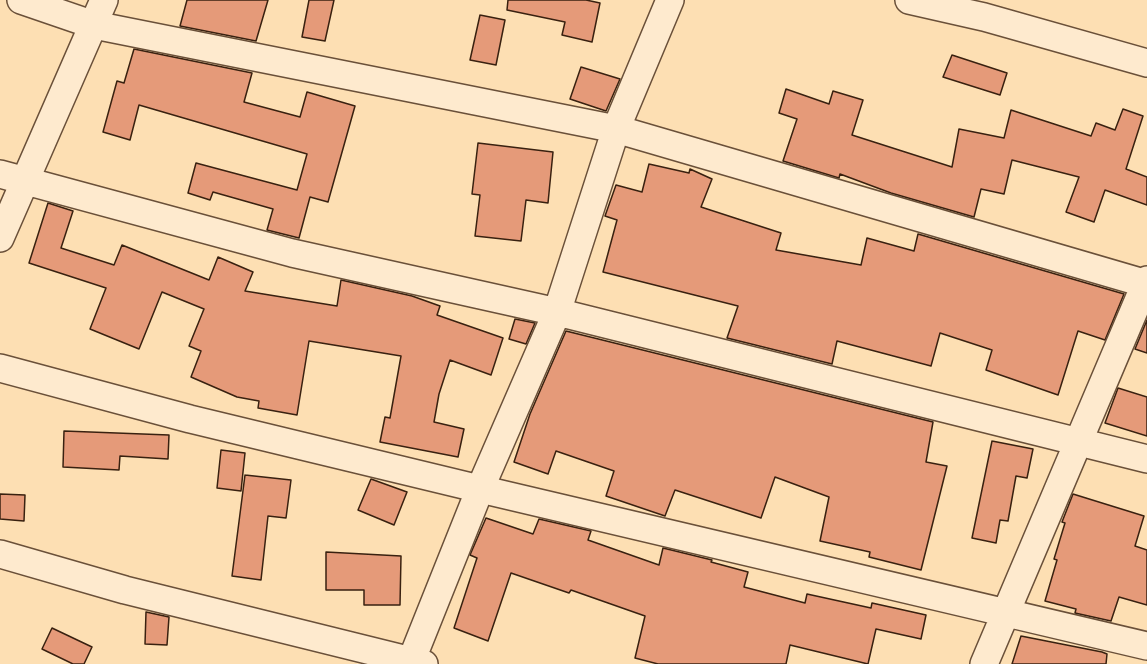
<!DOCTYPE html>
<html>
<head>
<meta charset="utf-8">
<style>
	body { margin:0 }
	canvas { display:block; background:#fddfb3 }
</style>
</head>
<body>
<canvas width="1147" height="664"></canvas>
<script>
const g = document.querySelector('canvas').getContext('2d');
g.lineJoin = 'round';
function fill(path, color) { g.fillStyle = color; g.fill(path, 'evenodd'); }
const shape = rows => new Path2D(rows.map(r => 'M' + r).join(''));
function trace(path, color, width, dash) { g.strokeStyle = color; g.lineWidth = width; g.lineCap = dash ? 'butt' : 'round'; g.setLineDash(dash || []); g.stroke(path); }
const building = shape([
	[187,0,268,0,256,41,180,26,187,0],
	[309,0,334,0,325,41,302,37,309,0],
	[508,0,586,0,600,3,592,42,562,35,565,22,507,10,508,0],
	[480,15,505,20,496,65,470,60,480,15],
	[134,49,252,73,244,102,300,117,307,92,355,106,328,202,310,197,299,238,267,230,273,209,213,192,210,200,188,193,196,163,297,190,307,154,139,105,130,140,103,132,117,81,124,83,134,49],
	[952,55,1007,73,1000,95,943,77,952,55],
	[581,67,620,79,606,111,570,99,581,67],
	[786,89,829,104,833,91,863,100,852,135,952,167,959,129,1004,138,1011,110,1091,136,1096,123,1115,130,1123,109,1143,116,1126,169,1147,177,1147,205,1105,190,1094,222,1066,212,1079,177,1012,160,1004,194,981,189,974,217,891,193,840,174,839,178,783,161,797,119,779,113,786,89],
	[478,143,553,152,548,203,526,200,521,241,475,236,480,195,472,194,478,143],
	[649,164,689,173,690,169,712,179,701,207,781,233,776,250,861,265,867,238,914,251,918,234,1124,294,1105,340,1078,331,1058,395,986,370,992,350,940,333,931,366,837,341,832,364,727,338,738,306,603,272,617,220,605,216,616,185,642,192,649,164],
	[48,203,73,211,61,248,114,265,122,245,209,280,218,257,253,272,245,291,337,306,341,280,412,296,440,306,437,315,503,338,491,375,450,360,439,394,434,422,464,429,458,457,380,442,385,417,390,418,401,356,309,341,297,415,258,408,259,401,237,397,191,377,201,351,189,346,204,309,162,292,139,349,90,329,106,288,29,263,48,203],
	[515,319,535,323,526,344,509,339,515,319],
	[1147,320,1147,353,1135,349,1147,320],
	[566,331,933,422,926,462,947,466,921,570,869,557,870,552,820,541,829,497,775,477,761,518,675,490,665,516,606,496,614,471,556,451,548,474,514,462,530,414,566,331],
	[1118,388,1147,397,1147,436,1105,423,1118,388],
	[64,431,169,435,168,459,120,456,119,470,63,467,64,431],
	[992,441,1033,449,1027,478,1016,476,1008,521,1000,520,996,543,972,538,992,441],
	[221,450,245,453,241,491,217,488,221,450],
	[245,475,291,480,286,518,268,516,261,580,232,576,245,475],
	[371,479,407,492,394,525,358,510,371,479],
	[0,494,25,495,24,521,0,519,0,494],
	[1073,494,1144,516,1135,546,1147,550,1147,605,1119,597,1111,621,1075,613,1076,609,1045,601,1057,560,1054,559,1065,523,1062,522,1073,494],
	[486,518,533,534,539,519,591,531,588,540,659,565,663,548,712,560,711,562,748,572,744,587,805,603,807,594,871,608,872,603,926,615,921,639,876,629,868,664,790,645,786,664,658,664,635,658,645,616,571,590,569,593,511,573,488,641,454,628,477,558,470,555,486,518],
	[326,552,401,556,400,605,364,605,364,590,326,590,326,552],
	[146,612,169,617,167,645,145,644,146,612],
	[52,628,92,647,84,664,73,664,42,649,52,628],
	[1021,636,1102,652,1107,654,1106,664,1012,664,1021,636]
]);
fill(building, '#e59a79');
trace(building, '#392110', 1.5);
const minor = shape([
	[21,0,94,25,616,129,1147,284],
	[909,0,984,17,1147,63],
	[0,174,292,253,557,312,1147,459],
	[0,238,104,0],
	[0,368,190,419,480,489,1147,646],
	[0,554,125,590,424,664],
	[410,664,480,489,557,312,616,129,670,0],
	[984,664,1147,280]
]);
trace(minor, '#6a5039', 30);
trace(minor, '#feeace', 27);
</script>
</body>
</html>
